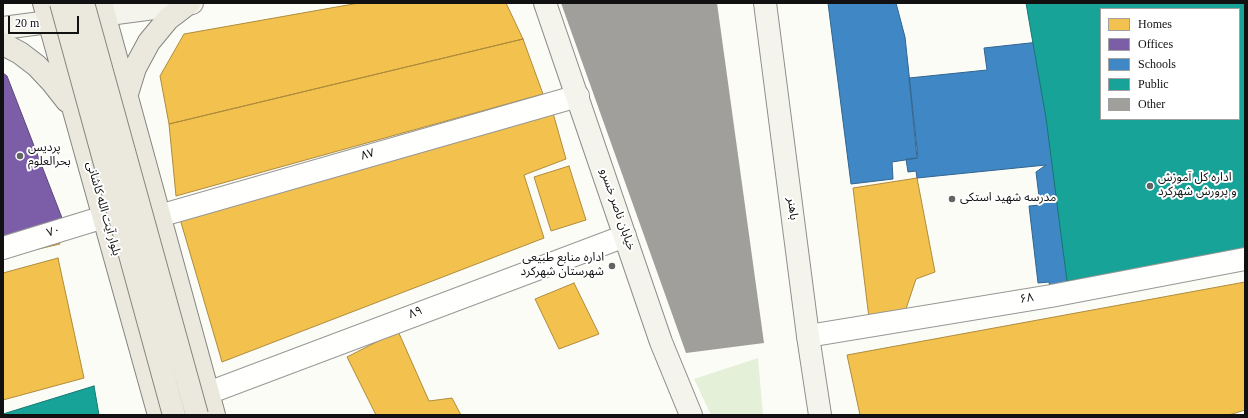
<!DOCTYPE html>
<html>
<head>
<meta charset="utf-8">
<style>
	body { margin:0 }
	#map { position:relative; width:1248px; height:418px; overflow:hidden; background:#fcfcf7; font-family:Georgia,serif }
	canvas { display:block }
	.frame { position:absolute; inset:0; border:4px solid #111; pointer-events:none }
	.legend { position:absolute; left:1100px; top:8px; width:140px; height:112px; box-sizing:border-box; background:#fff; border:1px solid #a0a0a0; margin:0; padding:5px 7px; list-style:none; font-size:12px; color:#111 }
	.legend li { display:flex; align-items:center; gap:8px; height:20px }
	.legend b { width:20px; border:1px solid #a0a0a0 }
	.scale { position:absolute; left:8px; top:16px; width:71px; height:18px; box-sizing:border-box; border:2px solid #111; border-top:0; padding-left:5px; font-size:12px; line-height:14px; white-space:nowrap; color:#111; -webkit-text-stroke:3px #fff; paint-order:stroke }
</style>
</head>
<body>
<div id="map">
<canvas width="1248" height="418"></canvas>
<div class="frame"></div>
<ul class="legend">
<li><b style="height:11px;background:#f2c14e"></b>Homes</li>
<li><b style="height:11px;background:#7b5ea7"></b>Offices</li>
<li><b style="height:11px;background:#3f88c5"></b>Schools</li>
<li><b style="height:11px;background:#17a398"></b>Public</li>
<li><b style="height:11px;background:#a09f9c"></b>Other</li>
</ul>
<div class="scale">20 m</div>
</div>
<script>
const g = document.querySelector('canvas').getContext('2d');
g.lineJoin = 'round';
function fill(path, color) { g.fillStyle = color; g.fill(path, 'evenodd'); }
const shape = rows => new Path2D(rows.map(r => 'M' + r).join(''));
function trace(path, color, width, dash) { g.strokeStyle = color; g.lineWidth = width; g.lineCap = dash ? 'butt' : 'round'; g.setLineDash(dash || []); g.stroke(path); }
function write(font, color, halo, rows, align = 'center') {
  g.font = font + ' Georgia,"Noto Sans Arabic",serif'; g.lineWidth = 4; g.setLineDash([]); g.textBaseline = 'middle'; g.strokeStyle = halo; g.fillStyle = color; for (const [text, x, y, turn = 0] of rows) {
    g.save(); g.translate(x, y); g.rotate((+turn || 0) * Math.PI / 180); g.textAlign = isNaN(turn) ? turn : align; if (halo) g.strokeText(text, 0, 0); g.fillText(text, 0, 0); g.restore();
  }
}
fill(shape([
	[758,358,763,415,711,415,694,379]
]), '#e5f0d9');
const homes = shape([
	[359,3,506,3,523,39,169,124,160,76,184,34,359,3],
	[1087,3,1245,3,1245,70,1239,70,1239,9,1101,9,1101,40,1094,34,1087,3],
	[664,37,679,46,681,55,692,53,704,59,706,70,697,74,708,95,693,97,683,110,668,111,656,100,645,101,645,83,630,78,624,63,642,61,639,40,664,37],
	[523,39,543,94,176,196,169,124,523,39],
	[553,113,566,159,524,175,544,238,222,362,180,219,553,113],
	[23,120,60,244,4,257,3,124,23,120],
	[1245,122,1245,209,1168,220,1155,135,1245,122],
	[569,166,586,220,551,231,534,177,569,166],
	[917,178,935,272,916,279,904,315,869,318,853,188,917,178],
	[714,253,717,278,745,275,751,329,716,332,714,313,686,315,682,274,670,272,668,257,714,253],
	[58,258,84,378,3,400,3,273,58,258],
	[1245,282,1245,410,1229,415,860,415,847,355,1245,282],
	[574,283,599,334,559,349,535,299,574,283],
	[398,331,429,401,452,398,461,415,376,415,347,357,398,331]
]);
fill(homes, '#f2c14e');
trace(homes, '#ae8c3c', 1);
const offices = shape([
	[3,73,7,76,69,236,3,252,3,73]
]);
fill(offices, '#7b5ea7');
trace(offices, '#5b477a', 1);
const schools = shape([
	[828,3,896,3,905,37,918,158,892,162,893,179,851,184,828,3],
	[1039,42,1046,117,1071,115,1090,292,1051,296,1049,282,1038,283,1029,206,1040,205,1036,172,1046,165,917,178,916,171,908,172,906,159,917,158,909,78,987,70,984,48,1039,42]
]);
fill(schools, '#3f88c5');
trace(schools, '#31648f', 1);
const public = shape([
	[1026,3,1245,3,1245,254,1067,281,1046,118,1026,3],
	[1101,9,1239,9,1239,119,1101,119,1101,9],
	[94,386,99,415,3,415,3,414,94,386]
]);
fill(public, '#17a398');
trace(public, '#157770', 1);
fill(shape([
	[561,3,717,3,764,343,686,353]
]), '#a09f9c');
const minor = shape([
	[159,216,578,96],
	[3,248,104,217],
	[808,336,1051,296,1245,259],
	[208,393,625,236]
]);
const secondary = shape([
	[545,3,661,342,691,415],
	[765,3,808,336,820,415],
	[3,28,192,3]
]);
const primary = shape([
	[44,3,159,415],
	[101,3,214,415],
	[3,44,20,53,37,66,52,82,67,101],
	[126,97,135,68,149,42,168,19,189,3]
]);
trace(minor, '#979795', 24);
trace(secondary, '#8d8d8b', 24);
trace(primary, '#848482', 24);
trace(minor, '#fffffe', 22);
trace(secondary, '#f5f4ec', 22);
trace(primary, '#ebe8dd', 22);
const primaryBridge = shape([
	[61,3,174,415],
	[83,3,197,415]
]);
trace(primaryBridge, '#848482', 24, []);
trace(primaryBridge, '#ebe8dd', 22);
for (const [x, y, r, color] of [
	[20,156,4,"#636362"],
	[1150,186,4,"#636362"],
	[952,199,4,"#636362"],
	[612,266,4,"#636362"]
]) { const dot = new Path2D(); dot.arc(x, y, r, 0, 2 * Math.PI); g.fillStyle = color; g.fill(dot); trace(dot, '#fff', 1.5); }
write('12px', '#111', '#fff', [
	["پردیس",28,149],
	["بحرالعلوم",28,163],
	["اداره کل آموزش",1158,179],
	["و پرورش شهرکرد",1158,193],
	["مدرسه شهید استکی",960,199],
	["اداره منابع طبیعی",604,259,"right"],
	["شهرستان شهرکرد",604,273,"right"]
], 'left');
write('12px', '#111', '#fff', [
	["۸۷",368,156,-16],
	["بلوار آیت الله کاشانی",102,209,74],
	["باهنر",791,209,83],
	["خیابان ناصر خسرو",616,210,71],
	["۷۰",54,233,-17],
	["۶۸",1027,300,-10],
	["۸۹",416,314,-21]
]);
</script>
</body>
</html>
